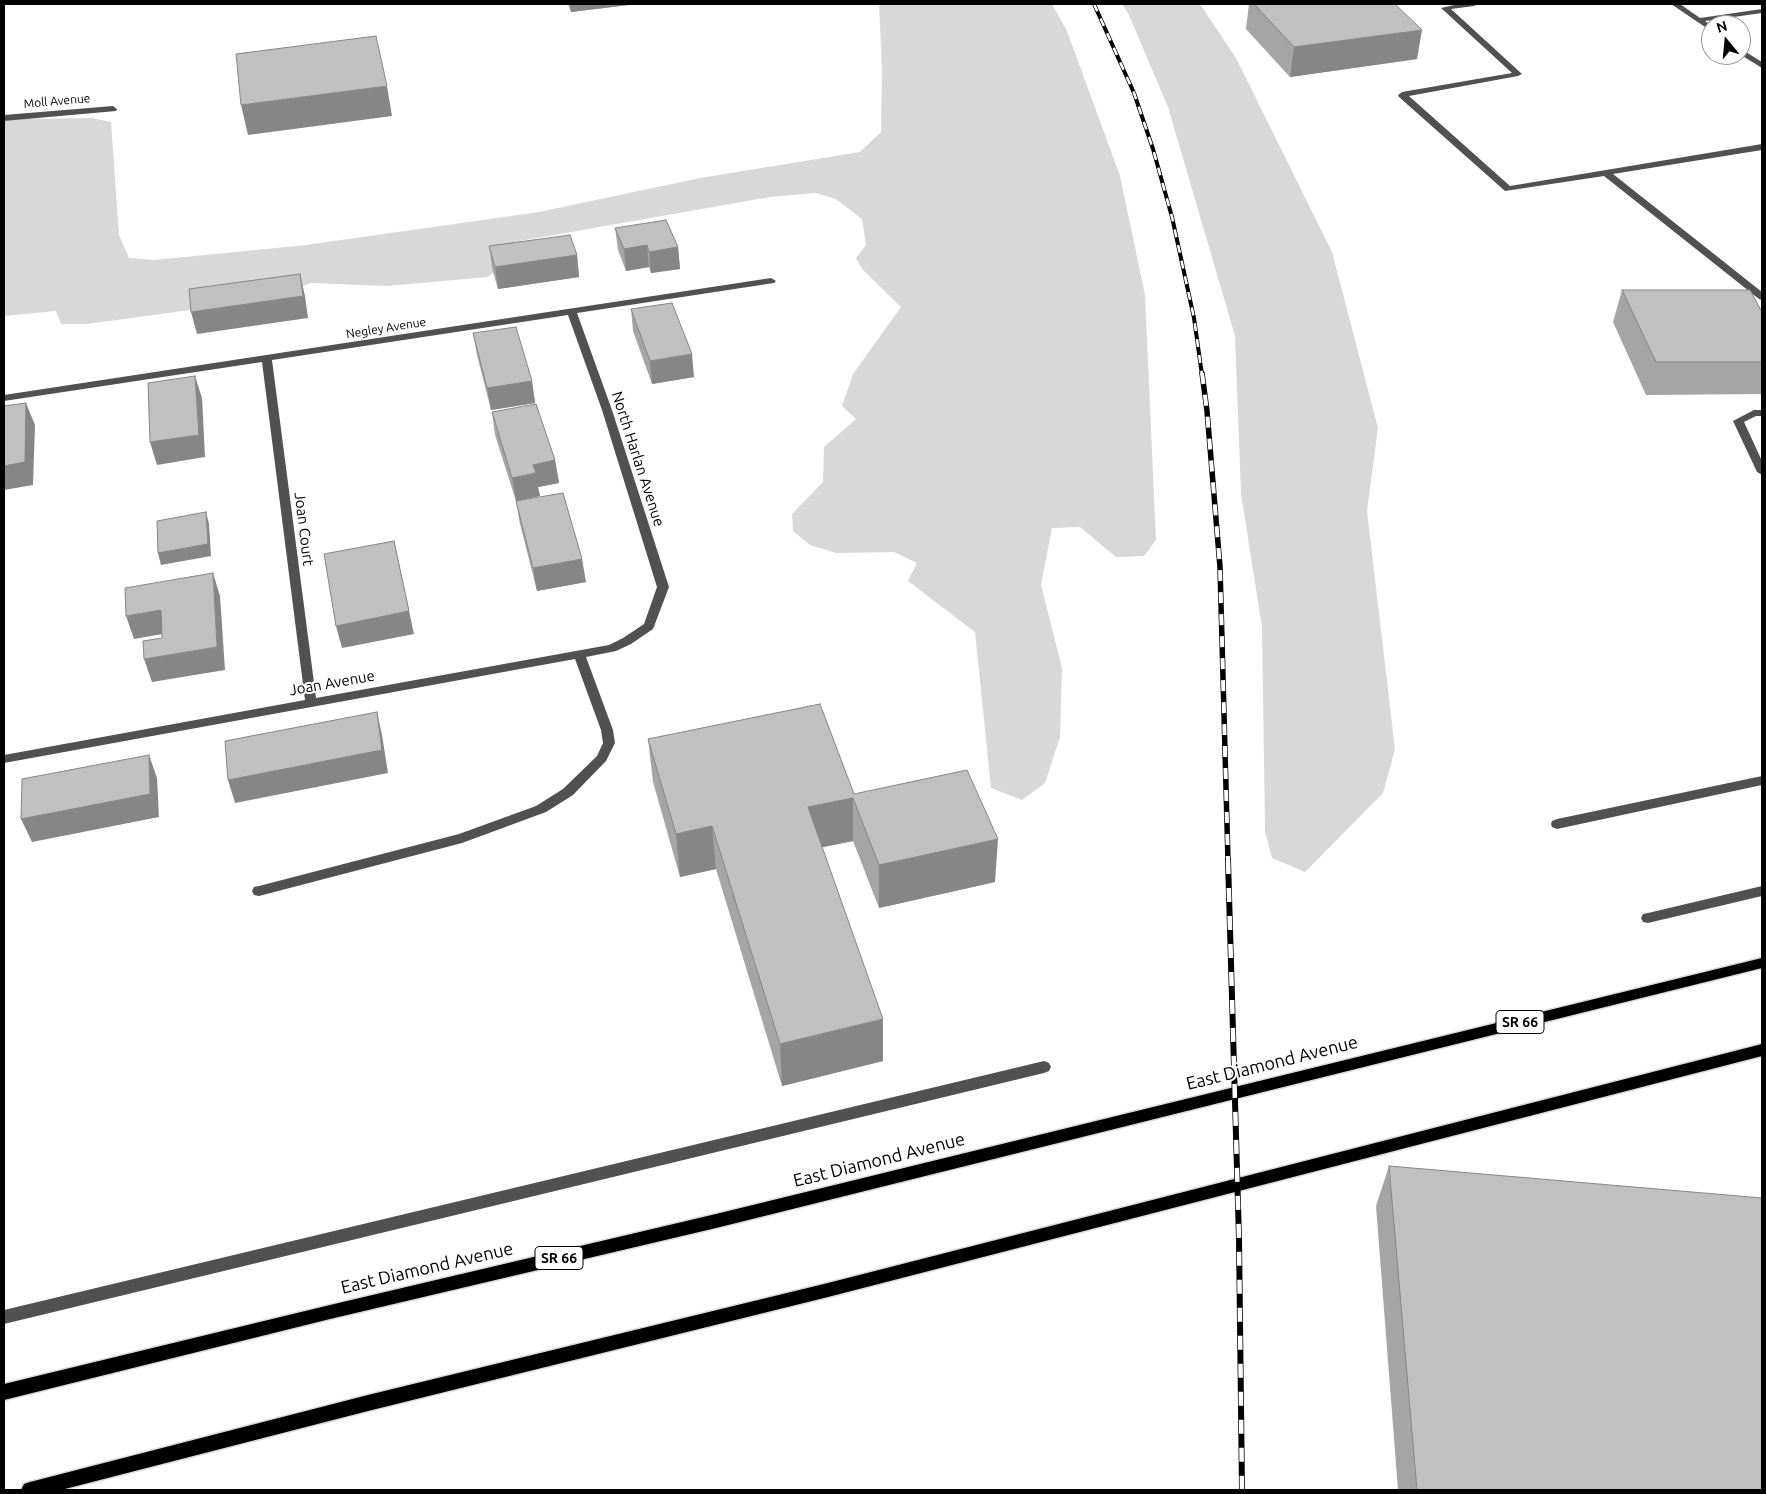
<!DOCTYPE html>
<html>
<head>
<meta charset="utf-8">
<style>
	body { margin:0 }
	#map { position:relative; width:1766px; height:1494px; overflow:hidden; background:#fff; font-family:Ubuntu,sans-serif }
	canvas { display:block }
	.frame { position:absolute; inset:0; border:5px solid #000; pointer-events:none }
	.north { position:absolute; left:1701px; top:15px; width:50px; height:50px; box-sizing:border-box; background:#fff; border:1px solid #999; border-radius:50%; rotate:343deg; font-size:14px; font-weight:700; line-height:20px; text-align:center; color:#000 }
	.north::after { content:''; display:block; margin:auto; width:18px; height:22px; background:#000; clip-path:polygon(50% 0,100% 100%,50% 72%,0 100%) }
</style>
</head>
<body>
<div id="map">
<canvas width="1766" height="1494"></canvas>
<div class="frame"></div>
<div class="north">N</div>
</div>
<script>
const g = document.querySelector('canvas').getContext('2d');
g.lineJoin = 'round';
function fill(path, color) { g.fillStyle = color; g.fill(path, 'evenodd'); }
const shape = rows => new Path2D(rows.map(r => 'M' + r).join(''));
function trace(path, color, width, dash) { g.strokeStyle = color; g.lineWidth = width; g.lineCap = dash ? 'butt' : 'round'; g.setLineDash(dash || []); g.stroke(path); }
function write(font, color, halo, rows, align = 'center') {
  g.font = font + ' Ubuntu,sans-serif'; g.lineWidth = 4; g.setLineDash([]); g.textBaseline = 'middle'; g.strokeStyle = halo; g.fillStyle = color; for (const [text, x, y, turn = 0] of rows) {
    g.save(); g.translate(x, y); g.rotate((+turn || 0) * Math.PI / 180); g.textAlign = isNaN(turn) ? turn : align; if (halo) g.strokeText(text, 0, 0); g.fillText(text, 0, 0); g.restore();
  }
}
fill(shape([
	[879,4,1052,4,1067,31,1120,176,1145,295,1156,540,1144,556,1116,557,1080,527,1052,528,1041,585,1062,668,1060,737,1045,783,1022,800,991,788,975,632,908,581,917,563,894,552,836,553,810,545,793,531,792,514,823,482,824,447,856,419,842,406,853,374,901,307,863,270,856,258,866,245,862,219,836,199,816,193,770,197,514,242,517,254,488,277,387,286,311,283,265,300,87,324,61,324,56,311,4,316,4,121,25,119,92,118,111,122,119,235,129,258,154,260,306,245,539,212,700,178,860,152,881,132,882,71],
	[1122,4,1200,4,1236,58,1332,252,1378,428,1367,511,1395,749,1383,793,1305,872,1272,858,1265,832,1262,627,1241,494,1235,336,1168,107,1129,15]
]), '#d8d8d8');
const major = shape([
	[1762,958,1762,968,716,1228,330,1319,4,1400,4,1384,330,1305,716,1214,1762,958],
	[1762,1044,1762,1056,828,1297,368,1411,61,1490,21,1490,24,1484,30,1482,368,1395,828,1283,1762,1044]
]);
trace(major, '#dbdbdb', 3);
fill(shape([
	[1459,4,1478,4,1474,6,1451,9,1522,74,1518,76,1409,96,1510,186,1762,144,1762,150,1613,174,1762,292,1762,300,1759,299,1604,176,1505,191,1399,97,1398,95,1402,92,1512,73,1441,8,1459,4],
	[1671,4,1680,4,1700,18,1762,9,1762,13,1705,21,1711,25,1711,31,1671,4],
	[1741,49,1762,62,1762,68,1741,55,1741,49],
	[113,106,117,109,116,111,4,121,4,115,113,106],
	[771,278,776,281,774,283,577,313,612,410,669,587,653,629,631,644,616,651,586,657,613,730,615,743,606,761,573,795,546,812,462,843,259,896,254,895,252,891,254,887,259,886,459,834,536,806,563,789,597,756,603,743,601,730,575,659,4,763,4,755,305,700,262,362,4,401,4,395,771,278],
	[568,315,602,410,657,587,644,624,623,638,609,645,316,698,272,360,568,315],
	[1754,410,1762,410,1762,416,1756,416,1744,422,1762,461,1762,475,1757,472,1733,421,1754,410],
	[1762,776,1762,785,1557,829,1552,827,1551,824,1552,821,1557,819,1762,776],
	[1762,886,1762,896,1648,923,1643,922,1641,918,1643,914,1648,913,1762,886],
	[1044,1061,1049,1063,1051,1067,1049,1071,1044,1073,4,1324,4,1310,1044,1061]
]), '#515151');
fill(major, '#000');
const railFar2 = shape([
	[1094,4,1134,93,1153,149,1172,217,1194,318,1202,375]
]);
const railFar1 = shape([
	[1202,373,1207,411,1220,567,1228,861]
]);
const rail = shape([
	[1228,860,1239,1239,1242,1490]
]);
trace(railFar2, '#000', 4);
trace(railFar1, '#000', 5.5);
trace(rail, '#000', 6);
trace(railFar2, '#fff', 2.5, [8]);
trace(railFar1, '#fff', 4, [11]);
trace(rail, '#fff', 4.5, [14]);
fill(shape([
	[568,4,637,4,571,12],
	[1249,4,1395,4,1417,59,1290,77,1246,29],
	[615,228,678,247,680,269,651,273,649,267,626,271,618,250],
	[489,246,577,255,579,277,498,289,492,268],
	[1622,290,1762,312,1762,394,1646,395,1613,322],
	[631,309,694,377,652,384,633,331],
	[473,333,532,381,535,403,491,410,477,355],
	[492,412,555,460,559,483,538,487,540,496,516,501,495,435],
	[516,501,586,582,537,591,520,524],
	[648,739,854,794,995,882,879,908,853,841,822,847,883,1061,782,1086,716,869,680,877,653,782],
	[1389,1166,1762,1490,1398,1490,1376,1206]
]), '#a5a5a5');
fill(shape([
	[570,4,637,4,571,12],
	[1422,30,1417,59,1290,77,1294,47],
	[387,86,392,116,248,135,241,105],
	[647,245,649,267,626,271,624,249],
	[678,247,680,269,651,273,649,252],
	[577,255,579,277,498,289,495,267],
	[300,274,305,296,308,318,197,334,191,312],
	[692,354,694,377,652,384,650,361],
	[195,376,202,398,205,457,157,465,150,442],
	[532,381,535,403,491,410,487,388],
	[26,403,35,425,33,485,4,490,4,466],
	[555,460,559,483,538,487,540,496,516,501,512,478,533,465],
	[206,512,209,524,211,556,161,565,158,553],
	[394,541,414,634,342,648,336,626],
	[582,559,586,582,537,591,533,568],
	[213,573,220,596,225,670,152,682,144,659,217,647],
	[161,610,168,633,134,639,126,616],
	[377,712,382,735,388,773,235,803,228,780],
	[149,755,157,778,159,817,32,842,21,819],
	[853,798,853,841,809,850,808,807],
	[712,826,716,869,680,877,676,834],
	[998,839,995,882,879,908,879,865],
	[883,1019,883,1061,782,1086,780,1044]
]), '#868686');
const building = shape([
	[1254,4,1395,4,1422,30,1294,47,1254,4],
	[376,36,387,86,241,105,236,54,376,36],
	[666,220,678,247,649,252,647,245,624,249,615,228,666,220],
	[570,235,577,255,495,267,489,246,570,235],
	[300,274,303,296,191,312,189,289,300,274],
	[1622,290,1750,290,1762,312,1762,362,1656,362,1622,290],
	[672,303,692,354,650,361,631,309,672,303],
	[516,327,532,381,487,388,473,333,516,327],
	[195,376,199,435,150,442,148,383,195,376],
	[26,403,25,462,4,466,4,406,26,403],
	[536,404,555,460,533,465,536,473,512,478,492,412,536,404],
	[563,493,582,559,533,568,516,501,563,493],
	[206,512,208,544,158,553,157,521,206,512],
	[394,541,409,611,336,626,324,554,394,541],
	[213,573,217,647,144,659,143,641,162,638,161,610,126,616,125,588,213,573],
	[820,704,854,794,967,770,998,839,879,865,853,798,808,807,883,1019,780,1044,712,826,676,834,648,739,820,704],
	[377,712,382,750,228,780,225,741,377,712],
	[149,755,150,794,21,819,22,779,149,755],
	[1389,1166,1762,1198,1762,1490,1417,1490,1389,1166]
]);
fill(building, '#c0c0c0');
trace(building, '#868686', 1);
write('12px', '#000', '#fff', [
	["Moll Avenue",57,101,-5],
	["Negley Avenue",386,328,-9]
]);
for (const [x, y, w] of [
	[1520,1022,48],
	[559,1258,48]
]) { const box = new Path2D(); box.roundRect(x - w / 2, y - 11.5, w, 23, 4); g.fillStyle = '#fff'; g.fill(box); trace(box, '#000', 1); }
write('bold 14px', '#000', null, [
	["SR 66",1520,1022],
	["SR 66",559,1258]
]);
write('15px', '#000', '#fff', [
	["North Harlan Avenue",638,459,72],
	["Joan Court",304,529,83],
	["Joan Avenue",332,683,-10]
]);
write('18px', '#000', '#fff', [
	["East Diamond Avenue",1272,1063,-14],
	["East Diamond Avenue",879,1160,-14],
	["East Diamond Avenue",427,1268,-13]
]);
</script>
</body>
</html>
